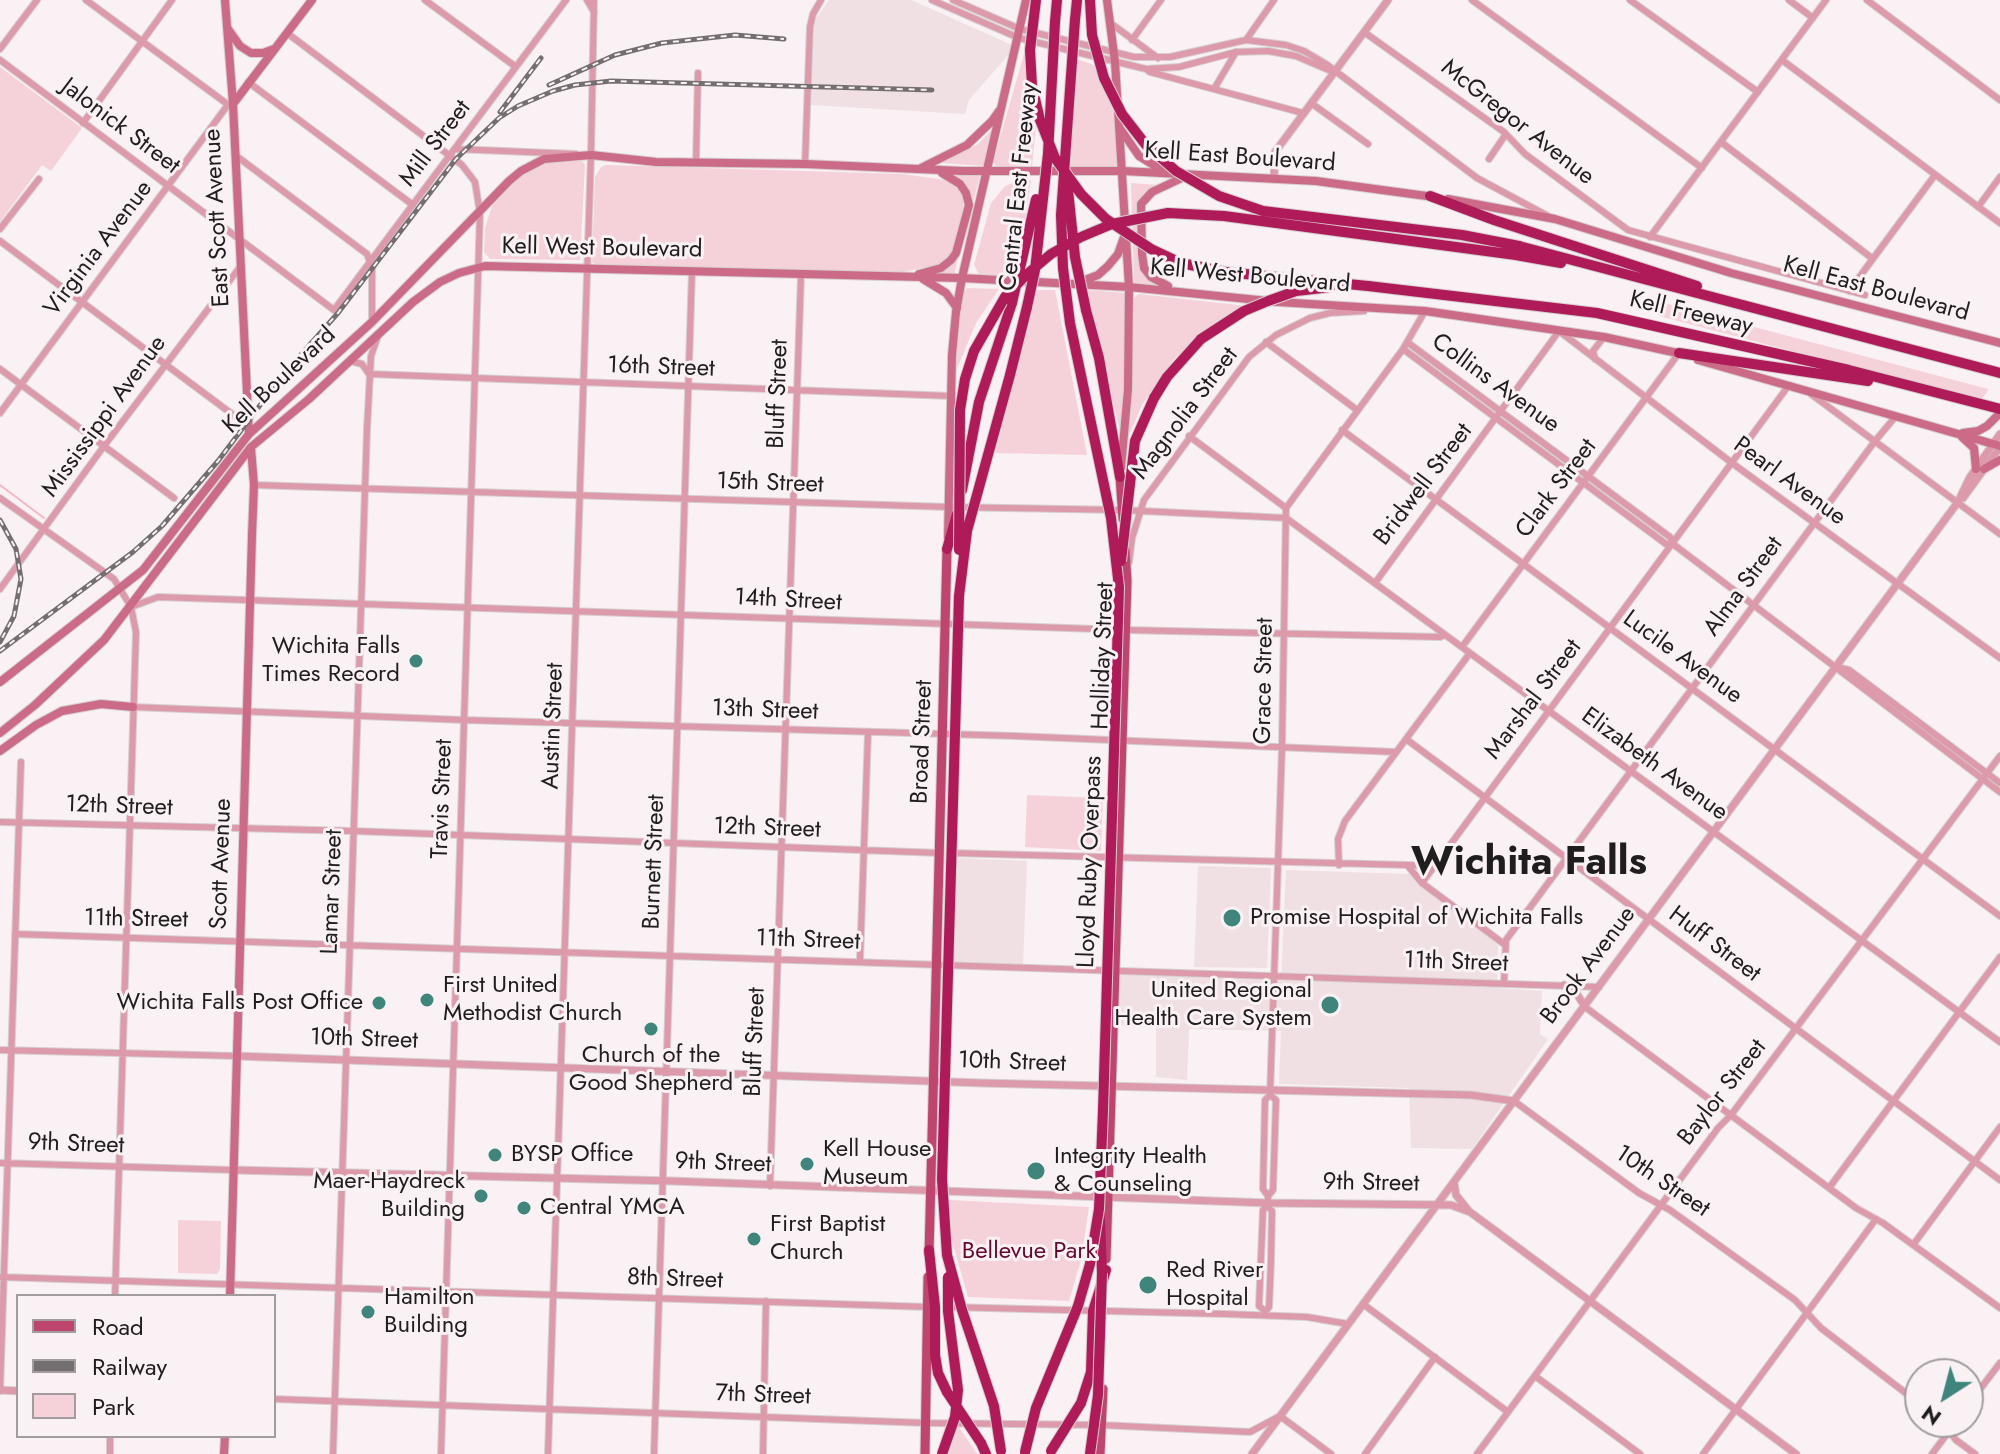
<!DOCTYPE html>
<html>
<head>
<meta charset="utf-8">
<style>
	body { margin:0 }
	#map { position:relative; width:2000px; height:1454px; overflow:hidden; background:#f9f1f3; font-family:Jost,sans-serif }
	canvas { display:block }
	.legend { position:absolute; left:16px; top:1294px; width:260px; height:144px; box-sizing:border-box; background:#f9f1f3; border:2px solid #a29c9e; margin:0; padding:10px 14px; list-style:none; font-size:24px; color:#201d1e }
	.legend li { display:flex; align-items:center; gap:16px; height:40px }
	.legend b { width:40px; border:2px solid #a29c9e }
	.north { position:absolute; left:1904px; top:1358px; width:80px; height:80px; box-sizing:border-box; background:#f9f1f3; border:2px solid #a29c9e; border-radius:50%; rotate:216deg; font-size:22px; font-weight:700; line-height:32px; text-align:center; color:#201d1e }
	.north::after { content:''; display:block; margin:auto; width:28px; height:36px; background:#3f857b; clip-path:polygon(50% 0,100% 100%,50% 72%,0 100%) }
</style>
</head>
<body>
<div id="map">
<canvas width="2000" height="1454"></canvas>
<ul class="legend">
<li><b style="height:10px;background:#be466e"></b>Road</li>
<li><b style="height:10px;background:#736e6f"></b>Railway</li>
<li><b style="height:22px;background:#f5d2d9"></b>Park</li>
</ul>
<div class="north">N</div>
</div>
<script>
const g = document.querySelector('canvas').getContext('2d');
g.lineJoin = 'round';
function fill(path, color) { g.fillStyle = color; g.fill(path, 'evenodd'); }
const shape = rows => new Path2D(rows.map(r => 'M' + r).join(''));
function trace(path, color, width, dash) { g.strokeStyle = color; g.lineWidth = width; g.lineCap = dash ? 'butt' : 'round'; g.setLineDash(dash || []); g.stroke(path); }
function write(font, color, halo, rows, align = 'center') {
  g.font = font + ' Jost,sans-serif'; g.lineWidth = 6; g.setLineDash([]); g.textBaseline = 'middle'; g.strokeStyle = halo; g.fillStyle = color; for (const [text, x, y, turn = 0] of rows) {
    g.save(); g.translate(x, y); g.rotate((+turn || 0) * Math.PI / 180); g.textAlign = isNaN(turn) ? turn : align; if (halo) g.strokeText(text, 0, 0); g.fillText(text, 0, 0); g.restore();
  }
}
fill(shape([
	[829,0,911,0,1012,45,1009,54,969,100,965,114,811,105,814,26,817,17],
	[956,858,1027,861,1023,965,953,962],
	[1198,866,1271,868,1267,968,1194,967],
	[1286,870,1410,874,1498,945,1497,988,1542,991,1540,1034,1548,1039,1472,1149,1411,1148,1409,1088,1279,1084,1281,1031,1189,1029,1187,1080,1156,1077,1156,1027,1117,1025,1119,974,1281,981]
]), '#f0e0e3');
fill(shape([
	[1026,47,1028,89,1036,125,1032,168,996,166,993,162],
	[1077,59,1094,65,1113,110,1118,165,1115,170,1070,168],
	[0,67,82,128,51,171,42,165,0,222],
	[995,126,985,166,941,163,978,144],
	[564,160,582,161,585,165,580,260,490,259,484,252,485,228,492,206,517,177,549,161],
	[606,165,902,174,946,180,956,186,962,192,964,210,953,252,942,264,888,275,596,265,592,262,595,177,601,167],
	[952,174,980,176,954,274,940,274,940,271,951,264,970,201],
	[1021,180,1031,180,1025,222,1011,276,979,274,974,265,991,203,1005,186],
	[1131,183,1157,185,1144,194,1139,203,1139,261,1157,286,1134,282],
	[967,288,999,289,976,323,956,371,957,335,963,294],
	[1035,290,1055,290,1087,455,991,453],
	[1088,290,1125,293,1125,365,1120,430,1089,313],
	[1139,294,1247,306,1201,334,1174,359,1142,405,1125,445,1132,393,1134,298],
	[1664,303,1988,389,1987,392,1980,401,1659,316,1653,310,1657,305],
	[1027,795,1103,798,1101,851,1025,847],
	[949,1200,1089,1207,1081,1260,1069,1301,968,1297,952,1241],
	[178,1220,221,1221,220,1269,217,1274,178,1273],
	[956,1425,959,1427,977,1454,944,1454]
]), '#f5d2d9');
trace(shape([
	[0,485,44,518]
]), '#f6b7c6', 2);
const minor = shape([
	[86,0,230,106],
	[425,0,516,67],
	[587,0,594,12],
	[932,0,1019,38,1146,69,1179,67,1236,52,1268,51,1296,56,1331,71],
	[953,0,1020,29,1134,57,1170,57,1246,40,1286,45,1304,51,1326,64,1477,178,1548,216],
	[1472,0,1702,168],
	[1630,0,1758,92],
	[1789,0,1813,18],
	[1867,0,2000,100],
	[1109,22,1158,58],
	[1364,32,1504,132,1525,154,1628,230,1865,295],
	[287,33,462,165,475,182,480,213,441,1454],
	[1132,40,1161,0],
	[1246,40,1274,0],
	[0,49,37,0],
	[0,60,334,310,566,0],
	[1782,60,2000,223],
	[1146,69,1150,72,1303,113],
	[248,82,413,205],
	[1214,89,1236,52],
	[1311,103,1368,144],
	[83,123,172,0],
	[1721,142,1873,259],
	[455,149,576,154],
	[235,155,367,254,372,268,372,322],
	[1489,159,1506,134],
	[696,162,698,73],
	[805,164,810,27,813,14,821,0],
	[1978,207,2000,177],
	[0,229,39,179],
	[1650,237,1826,0],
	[0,241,236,417],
	[1849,291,1935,175],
	[1266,342,1357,410],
	[1407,342,1670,537,1673,544],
	[1403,349,1666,544,1673,544,2000,792],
	[1595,359,1593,351,1604,337],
	[350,361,362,364,369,374,951,396],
	[0,369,174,498],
	[1811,394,2000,534],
	[0,413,227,106],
	[1342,430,2000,916],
	[1189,436,1286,508],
	[254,485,948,507,1122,510,1286,518,2000,1042],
	[0,498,114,579,131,607,136,632,115,1296],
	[1129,562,1132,538,1144,500,1249,357,1276,335,1310,318,1330,313,1364,311],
	[1375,583,1559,331,1732,463,2000,658],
	[0,589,104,446,240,267],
	[131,607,158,597,1125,630,1440,637,1445,635],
	[1462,647,1679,353],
	[1837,667,1849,670,2000,783],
	[133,707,464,720,1015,736,1396,752],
	[1406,739,2000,1180],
	[0,822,353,831,940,853],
	[951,853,1407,865,1422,883,1504,944],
	[1339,865,1338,839,1345,821,1470,653],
	[1407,865,1435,866],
	[1422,883,1789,385],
	[15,934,1599,987],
	[860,960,868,732],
	[1504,983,1506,940,1875,441,1896,416],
	[1585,1007,1856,1208,1883,1223,2000,1308],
	[0,1050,236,1056],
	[1514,1101,1639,1193,1670,1210,1795,1300,1821,1328,1920,1404],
	[0,1163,233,1170],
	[770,1186,801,275],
	[1829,1188,2000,957],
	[1268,1196,1273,1190,1276,1100,1270,1095],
	[1913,1245,2000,1127],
	[0,1277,928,1307],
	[1363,1304,1508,1412],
	[947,1307,1225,1314,1307,1317,1348,1324],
	[1265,1311,1259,1306,1263,1210,1268,1203,1268,1196,1263,1189,1265,1100,1270,1095,1282,747,1286,508,1403,349,1425,311],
	[1265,1312,1269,1307,1271,1261,1272,1211,1268,1207],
	[1535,1376,1640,1454],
	[0,1391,21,762],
	[274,1399,926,1423,1101,1425,1250,1432,1280,1416,1331,1454],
	[1968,1405,2000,1363],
	[1942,1422,1956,1440,1975,1454],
	[110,1454,110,1436],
	[333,1454,367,429,371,356,378,336],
	[548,1454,591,155,594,0],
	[654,1454,692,271],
	[763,1454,766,1301],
	[1365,1454,1435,1357],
	[1477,1454,1718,1128,1731,1115,2000,756],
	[1703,1454,1876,1219],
	[1932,1454,1956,1422]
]);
const tertiary = shape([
	[1274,179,1275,152,1388,0],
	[1963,498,2000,447],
	[1564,985,1577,994,1585,1007],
	[236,1056,981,1083,1471,1095,1514,1101],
	[233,1170,672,1181,1268,1203,1451,1205,1470,1212,1489,1226,1796,1454],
	[1454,1183,1456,1195,1468,1210],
	[0,1390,18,1391],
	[1252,1454,1958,502,1970,477,2000,434]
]);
const secondary = shape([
	[225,0,233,104,249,434],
	[1107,0,1115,62,1129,287,1128,389,1121,468],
	[228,29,240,46,251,53,263,53,274,49],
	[233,104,312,0],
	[1121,130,1139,156,1165,172],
	[921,168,967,145,992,121,999,111],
	[1448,199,1555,219,1731,273,2000,343],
	[919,274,941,268,951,260,956,253,969,205,966,193,960,184,942,173],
	[923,279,946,293,957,308],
	[1080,282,1098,275,1108,266,1118,254,1124,237],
	[1168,286,1151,277,1144,268,1142,254,1141,204,1152,192,1184,177],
	[1698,360,2000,446],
	[1963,433,1978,431,1987,426,2000,413],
	[1962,437,1974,448,1976,469],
	[1984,469,2000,460],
	[948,537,952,355,956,312,962,278,1026,0],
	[0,682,143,570,249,434,372,322,509,181,521,171,544,159,591,155,656,162,805,164,963,171,1123,171,1316,181,1434,197],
	[0,733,35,705,104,640,251,447,309,399,413,302,440,282,459,273,485,266,962,278,1129,287,1278,302,1425,311,1604,337,1682,354],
	[0,751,36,725,62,711,101,704,133,707],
	[230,1296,252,535,254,485,251,448],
	[224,1454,225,1436]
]);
const primary = shape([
	[1120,477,1123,519],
	[929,1254,947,549],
	[1106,1259,1127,581,1125,550],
	[925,1454,928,1277],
	[1100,1454,1103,1389]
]);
const motorway = shape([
	[1075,20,1077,0],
	[1055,22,1057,0],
	[1430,196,1494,220,1697,286],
	[1519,246,2000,373],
	[1516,255,1561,263],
	[1368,286,1597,313,1849,370,2000,409],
	[1086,310,1099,358,1120,477],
	[1679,353,1868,381],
	[1010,375,1027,307],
	[1154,398,1167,377,1201,339],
	[962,490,979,402,1012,303],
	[947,549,957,514],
	[1100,1219,1102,1273],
	[929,1250,935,1307,935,1355,938,1373,947,1392],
	[1081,1403,1091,1372,1093,1311,1106,1270],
	[981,1443,986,1454]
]);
trace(minor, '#d6cfd1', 8);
trace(tertiary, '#d6cfd1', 9);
trace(secondary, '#d6cfd1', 10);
trace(primary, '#d6cfd1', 11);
trace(motorway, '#d6cfd1', 12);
trace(minor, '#dd9aaa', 6);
trace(tertiary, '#dd9aaa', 7);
trace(secondary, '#cc6b87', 8);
trace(primary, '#be466e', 9);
trace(motorway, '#af1b58', 10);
const rail = shape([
	[549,85,615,55,662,43,735,35,784,39],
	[500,112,541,58],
	[0,520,16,549,21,579,14,616,0,642],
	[0,651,133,552,162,526,218,461,282,376,338,313,456,159,499,118,518,106,553,91,575,85,611,81,932,90]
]);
trace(rail, '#736e6f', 5);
trace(rail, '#f9f1f3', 2, [6]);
const motorwayBridge = shape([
	[1036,0,1030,50,1032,86,1040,120,1055,158,1081,194,1106,219,1151,249,1181,263,1225,272,1368,286],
	[1090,0,1092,35,1104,78,1122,114,1146,145,1176,171,1219,196,1263,211,1462,235,1519,246],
	[1068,190,1075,257,1086,310],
	[1012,303,1036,199],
	[1027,307,1035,270,1048,154,1055,22],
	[1201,339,1244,311,1268,301,1296,291,1331,287],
	[959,550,960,410,965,379,974,351,1005,297,1026,275,1051,254,1081,237,1112,224,1168,213,1224,216,1516,255],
	[1121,561,1135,441,1154,398],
	[947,1392,981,1443],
	[1001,1451,994,1406,962,1310,947,1255,942,1179,959,596,967,531,1010,375],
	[1051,1451,1081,1403],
	[1025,1452,1036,1408,1078,1306,1090,1264,1099,1209,1103,1111,1119,587,1111,518,1070,323,1063,268,1061,215,1075,20],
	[942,1454,955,1417,958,1390,948,1311,948,1277],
	[1090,1454,1098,1395,1102,1273]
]);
trace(motorwayBridge, '#d6cfd1', 12, []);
trace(motorwayBridge, '#af1b58', 10);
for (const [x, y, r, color] of [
	[416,661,8,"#3f857b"],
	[1232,918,10,"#3f857b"],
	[427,1000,8,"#3f857b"],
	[379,1003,8,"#3f857b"],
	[1330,1005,10,"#3f857b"],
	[651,1029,8,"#3f857b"],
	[495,1155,8,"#3f857b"],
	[807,1164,8,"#3f857b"],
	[1036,1171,10,"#3f857b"],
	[481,1196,8,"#3f857b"],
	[524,1208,8,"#3f857b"],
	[754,1239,8,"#3f857b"],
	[1148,1285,10,"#3f857b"],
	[368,1312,8,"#3f857b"]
]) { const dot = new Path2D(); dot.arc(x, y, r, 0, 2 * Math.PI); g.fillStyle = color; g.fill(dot); trace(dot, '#f9f1f3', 3); }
write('24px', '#201d1e', '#f9f1f3', [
	["McGregor Avenue",1517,123,38],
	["Jalonick Street",120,127,37],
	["Mill Street",436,144,-53],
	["Kell East Boulevard",1240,158,4],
	["Central East Freeway",1020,187,-84],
	["East Scott Avenue",218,218,-93],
	["Virginia Avenue",99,249,-53],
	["Kell West Boulevard",602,249,1],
	["Kell West Boulevard",1250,277,5],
	["Kell East Boulevard",1876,290,15],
	["Kell Freeway",1691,314,13],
	["16th Street",661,368,2],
	["Kell Boulevard",280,381,-43],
	["Collins Avenue",1495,384,36],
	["Bluff Street",779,394,-88],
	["Magnolia Street",1186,414,-53],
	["Mississippi Avenue",105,417,-54],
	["Pearl Avenue",1789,482,36],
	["15th Street",770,484,2],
	["Bridwell Street",1424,485,-53],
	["Clark Street",1557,489,-53],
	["Alma Street",1744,587,-54],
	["14th Street",788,601,3],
	["Holliday Street",1104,656,-88],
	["Lucile Avenue",1682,658,36],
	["Grace Street",1265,681,-89],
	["Marshal Street",1534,700,-53],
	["13th Street",765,711,2],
	["Austin Street",554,726,-88],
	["Broad Street",923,742,-88],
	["Elizabeth Avenue",1654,765,36],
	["Travis Street",443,799,-88],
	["12th Street",119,807,2],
	["12th Street",767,829,2],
	["Burnett Street",655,862,-88],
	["Lloyd Ruby Overpass",1091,862,-88],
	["Scott Avenue",222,864,-88],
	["Lamar Street",333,892,-88],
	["11th Street",136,920,1],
	["11th Street",808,941,2],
	["Huff Street",1714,945,37],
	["11th Street",1456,963,2],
	["Brook Avenue",1589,966,-53],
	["10th Street",364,1040,2],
	["Bluff Street",756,1042,-88],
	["10th Street",1012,1063,2],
	["Baylor Street",1723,1093,-52],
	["9th Street",76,1145,2],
	["9th Street",723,1164,2],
	["10th Street",1662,1182,34],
	["9th Street",1371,1184,1],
	["8th Street",675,1280,2],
	["7th Street",763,1396,2]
]);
write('24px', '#201d1e', '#f9f1f3', [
	["Wichita Falls",400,647,"right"],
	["Times Record",400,675,"right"],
	["Promise Hospital of Wichita Falls",1250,918],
	["First United",443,986],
	["Methodist Church",443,1014],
	["United Regional",1312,991,"right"],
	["Health Care System",1312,1019,"right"],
	["Wichita Falls Post Office",363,1003,"right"],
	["Church of the",651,1056,"center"],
	["Good Shepherd",651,1084,"center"],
	["Kell House",823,1150],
	["Museum",823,1178],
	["BYSP Office",511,1155],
	["Integrity Health",1054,1157],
	["& Counseling",1054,1185],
	["Maer-Haydreck",465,1182,"right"],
	["Building",465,1210,"right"],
	["Central YMCA",540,1208],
	["First Baptist",770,1225],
	["Church",770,1253],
	["Red River",1166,1271],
	["Hospital",1166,1299],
	["Hamilton",384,1298],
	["Building",384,1326]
], 'left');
write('24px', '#63092f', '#f9f1f3', [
	["Bellevue Park",1029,1252]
]);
write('bold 40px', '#201d1e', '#f9f1f3', [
	["Wichita Falls",1529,864]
]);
</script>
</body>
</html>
